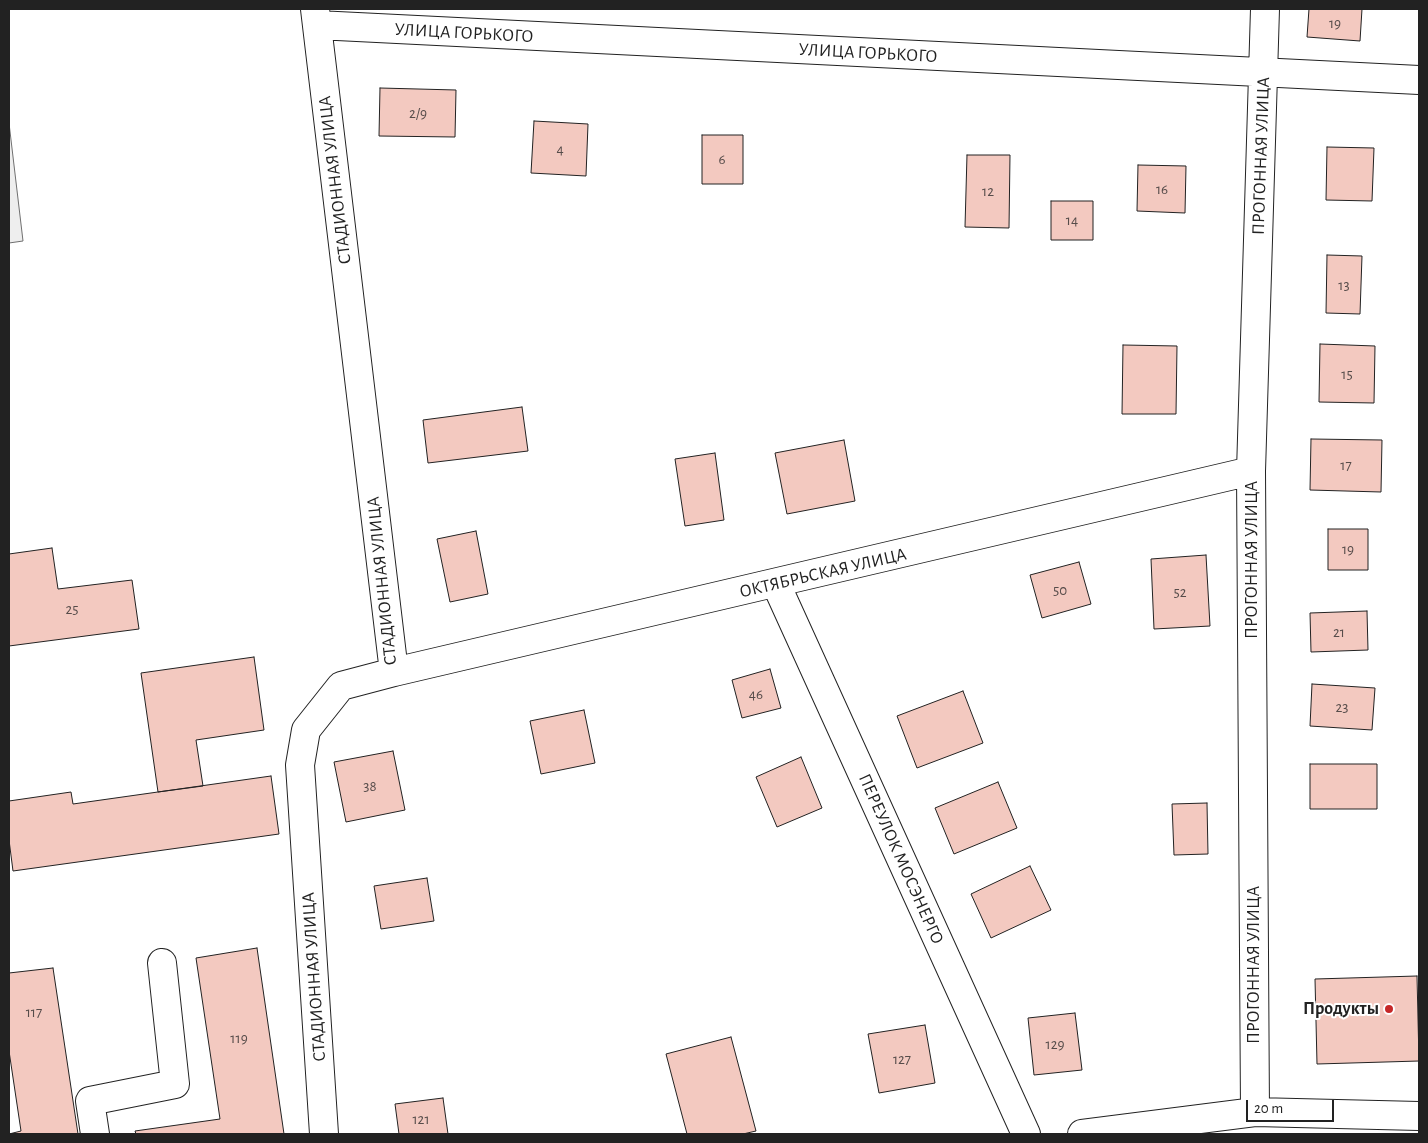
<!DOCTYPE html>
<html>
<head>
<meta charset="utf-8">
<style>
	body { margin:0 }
	#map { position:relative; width:1428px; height:1143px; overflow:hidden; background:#fff; font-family:"Alegreya Sans",sans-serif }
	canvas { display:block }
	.frame { position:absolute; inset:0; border:10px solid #222; pointer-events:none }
	.scale { position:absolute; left:1246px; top:1100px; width:88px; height:22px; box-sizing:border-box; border:2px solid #222; border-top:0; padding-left:6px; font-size:15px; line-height:18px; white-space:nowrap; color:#222; -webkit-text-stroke:4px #fff; paint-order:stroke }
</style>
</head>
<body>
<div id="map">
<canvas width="1428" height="1143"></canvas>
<div class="frame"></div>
<div class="scale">20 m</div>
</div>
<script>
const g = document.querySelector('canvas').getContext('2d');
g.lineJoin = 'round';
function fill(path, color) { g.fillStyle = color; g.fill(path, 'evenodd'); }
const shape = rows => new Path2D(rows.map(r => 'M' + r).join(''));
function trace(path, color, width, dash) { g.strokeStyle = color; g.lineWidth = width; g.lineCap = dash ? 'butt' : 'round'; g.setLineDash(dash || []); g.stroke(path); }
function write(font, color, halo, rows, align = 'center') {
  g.font = font + ' "Alegreya Sans",sans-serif'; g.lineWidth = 4; g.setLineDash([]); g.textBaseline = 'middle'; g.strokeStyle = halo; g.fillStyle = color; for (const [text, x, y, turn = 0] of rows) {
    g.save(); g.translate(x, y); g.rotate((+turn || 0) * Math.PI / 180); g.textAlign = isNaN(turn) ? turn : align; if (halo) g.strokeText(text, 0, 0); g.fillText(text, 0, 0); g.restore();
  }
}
const green = shape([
	[9,123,23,241,9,243,9,123]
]);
fill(green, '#eee');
trace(green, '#6f6f6f', 1);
const building = shape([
	[1309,9,1362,9,1360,41,1307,37,1309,9],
	[380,88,456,90,455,137,379,136,380,88],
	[534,121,588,124,586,176,531,173,534,121],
	[702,135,743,135,743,184,702,184,702,135],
	[1327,147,1374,148,1372,201,1326,200,1327,147],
	[967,155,1010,155,1009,228,965,227,967,155],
	[1138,165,1186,166,1185,213,1137,211,1138,165],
	[1051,201,1093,201,1093,240,1051,240,1051,201],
	[1327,255,1362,256,1360,314,1326,313,1327,255],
	[1320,344,1375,346,1374,403,1319,402,1320,344],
	[1123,345,1177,346,1176,414,1122,414,1123,345],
	[522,407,528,451,428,463,423,420,522,407],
	[1311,439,1382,440,1381,492,1310,490,1311,439],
	[844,440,855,501,787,514,775,453,844,440],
	[715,453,724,520,685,526,675,459,715,453],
	[1328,529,1368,529,1368,570,1328,570,1328,529],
	[476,531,488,594,450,602,437,539,476,531],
	[52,548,58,589,132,580,139,629,9,646,9,554,52,548],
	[1206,555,1210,626,1154,629,1151,559,1206,555],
	[1079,562,1091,604,1042,618,1030,575,1079,562],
	[1367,611,1368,650,1311,652,1310,613,1367,611],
	[254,657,264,730,196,740,203,786,158,792,141,673,254,657],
	[770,669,781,708,742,718,732,680,770,669],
	[1312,684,1375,688,1372,730,1310,726,1312,684],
	[963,691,983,743,917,768,897,716,963,691],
	[584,710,595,763,541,774,530,721,584,710],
	[393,751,405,810,346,822,334,762,393,751],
	[801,757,822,808,777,827,756,777,801,757],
	[1310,764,1377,764,1377,809,1310,809,1310,764],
	[271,776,279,834,13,871,9,840,9,801,71,792,73,804,271,776],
	[998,782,1017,828,954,854,935,808,998,782],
	[1207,803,1208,854,1174,855,1172,804,1207,803],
	[1030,866,1051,910,991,938,971,894,1030,866],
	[427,878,434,921,381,929,374,886,427,878],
	[257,948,284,1134,136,1134,135,1131,220,1119,196,958,257,948],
	[53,968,78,1134,9,1134,21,1131,9,1051,9,973,53,968],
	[1417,976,1419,1061,1317,1064,1315,979,1417,976],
	[1075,1013,1082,1070,1034,1075,1028,1018,1075,1013],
	[925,1025,935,1083,879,1093,868,1034,925,1025],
	[731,1037,756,1131,743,1134,687,1134,666,1054,731,1037],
	[443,1098,448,1134,399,1134,395,1104,443,1098]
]);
fill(building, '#f3c9c0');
trace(building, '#222', 1);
const minor = shape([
	[315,9,394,672,341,686,306,730,300,765,324,1134],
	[317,25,1419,80],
	[776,584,1026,1134],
	[394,672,1251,471],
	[1255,1112,1251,471,1265,9],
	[95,1134,90,1101,175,1084,162,963],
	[1082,1134,1255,1112,1419,1116]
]);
trace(minor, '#222', 30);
trace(minor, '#fff', 28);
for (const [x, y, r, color] of [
	[1389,1009,5,"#c62828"]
]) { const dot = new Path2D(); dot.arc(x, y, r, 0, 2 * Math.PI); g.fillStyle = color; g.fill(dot); trace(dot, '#fff', 2); }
write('15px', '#564c4a', null, [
	["19",1335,23],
	["2/9",418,113],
	["4",560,149],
	["6",722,159],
	["16",1162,189],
	["12",988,191],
	["14",1072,220],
	["13",1344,285],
	["15",1347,374],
	["17",1346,465],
	["19",1348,549],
	["50",1060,590],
	["52",1180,592],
	["25",72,609],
	["21",1339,632],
	["46",756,694],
	["23",1342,707],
	["38",370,786],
	["117",34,1012],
	["119",239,1038],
	["129",1055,1044],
	["127",902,1059],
	["121",421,1119]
]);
write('18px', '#222', '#fff', [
	["УЛИЦА ГОРЬКОГО",464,33,3],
	["УЛИЦА ГОРЬКОГО",868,53,3],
	["ПРОГОННАЯ УЛИЦА",1261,156,-88],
	["СТАДИОННАЯ УЛИЦА",335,180,-97],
	["ПРОГОННАЯ УЛИЦА",1252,560,-90],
	["ОКТЯБРЬСКАЯ УЛИЦА",823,573,-13],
	["СТАДИОННАЯ УЛИЦА",382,581,-96],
	["ПЕРЕУЛОК МОСЭНЕРГО",901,859,66],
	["ПРОГОННАЯ УЛИЦА",1254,965,-90],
	["СТАДИОННАЯ УЛИЦА",314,977,-94]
]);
write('bold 18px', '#222', '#fff', [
	["Продукты",1379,1009]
], 'right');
</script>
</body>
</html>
